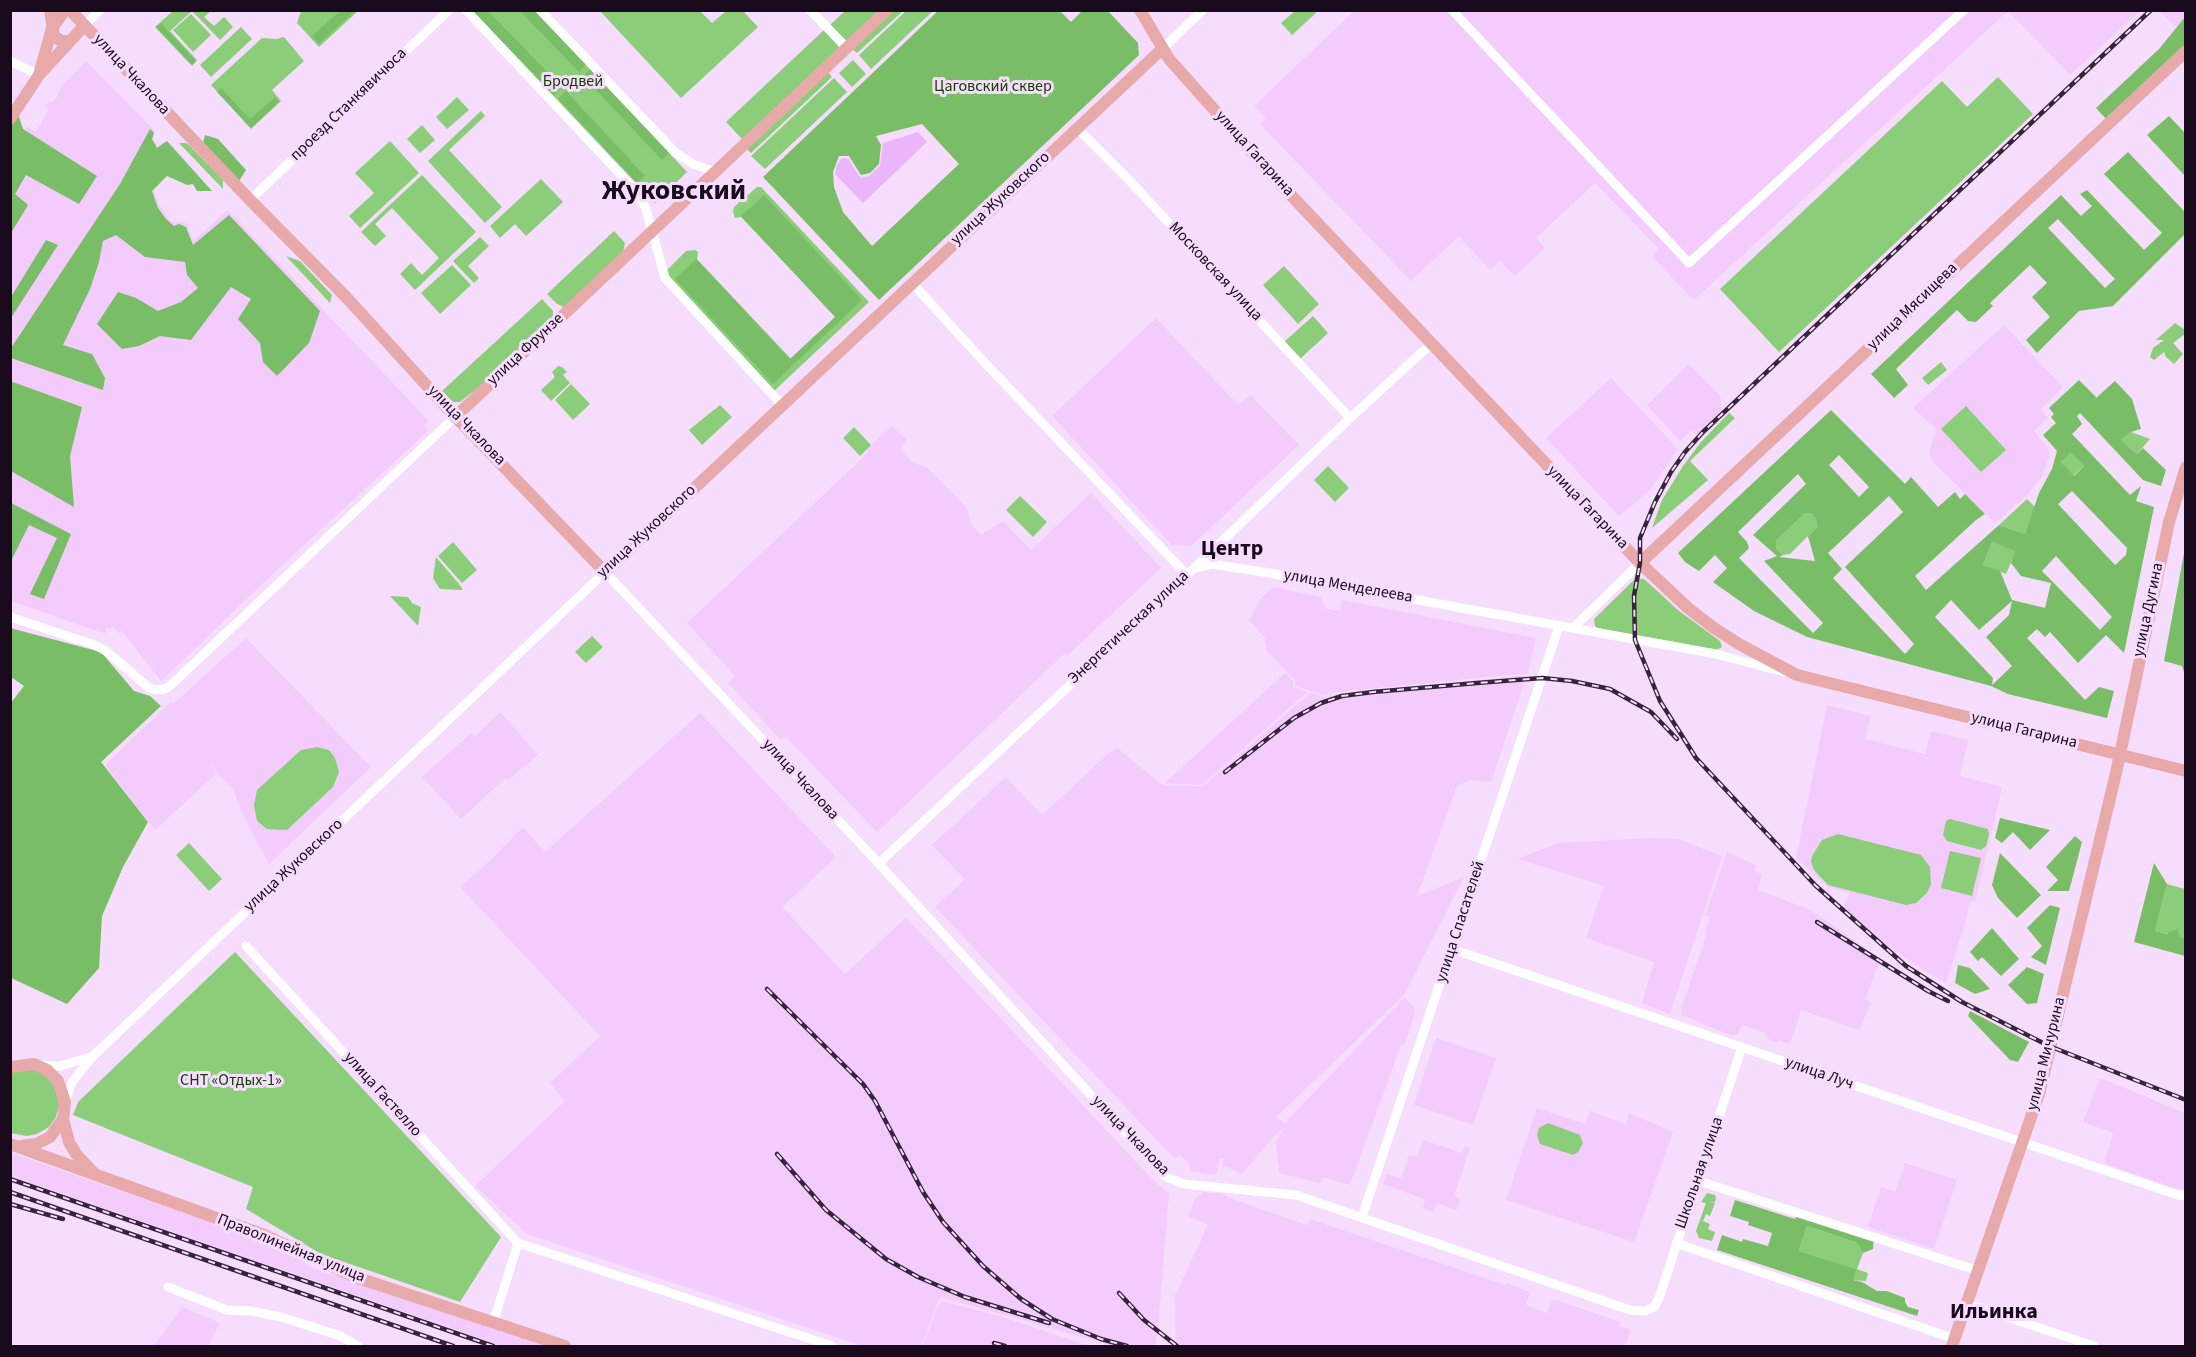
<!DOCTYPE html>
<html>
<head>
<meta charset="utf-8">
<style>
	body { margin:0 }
	#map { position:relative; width:2196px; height:1357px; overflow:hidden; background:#f6dcfd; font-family:"Source Sans 3",sans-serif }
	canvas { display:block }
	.frame { position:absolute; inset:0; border:12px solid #190a1d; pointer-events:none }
</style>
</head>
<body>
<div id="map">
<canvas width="2196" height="1357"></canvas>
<div class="frame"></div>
</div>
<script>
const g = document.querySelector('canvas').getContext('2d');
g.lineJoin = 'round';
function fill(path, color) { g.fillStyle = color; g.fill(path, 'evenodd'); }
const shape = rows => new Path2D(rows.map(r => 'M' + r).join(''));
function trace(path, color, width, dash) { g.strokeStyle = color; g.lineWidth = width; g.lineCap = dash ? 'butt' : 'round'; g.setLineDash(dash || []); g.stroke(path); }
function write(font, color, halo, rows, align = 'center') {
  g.font = font + ' "Source Sans 3",sans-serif'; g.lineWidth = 6; g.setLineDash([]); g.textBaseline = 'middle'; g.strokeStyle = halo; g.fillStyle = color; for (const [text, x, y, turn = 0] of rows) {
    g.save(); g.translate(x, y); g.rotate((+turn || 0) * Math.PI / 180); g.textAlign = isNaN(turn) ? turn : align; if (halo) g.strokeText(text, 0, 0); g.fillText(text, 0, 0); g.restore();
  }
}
fill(shape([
	[1354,11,2140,11,2070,75,2008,11,1694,300,1652,257,1659,249,1595,183,1536,238,1545,248,1515,276,1500,261,1490,270,1459,236,1411,281,1260,124,1266,118,1254,106],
	[2159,11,2185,11,2185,17,2176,27],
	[86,61,156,132,153,135,153,139,158,147,164,141,178,158,155,181,154,190,158,202,167,217,175,224,178,221,187,224,193,241,228,210,429,421,424,426,428,431,278,569,161,681,122,631,119,633,112,626,111,629,106,627,106,634,11,601,10,153,27,127,36,132,49,109,44,105,54,101,58,95,61,86],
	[1156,318,1238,405,1250,395,1299,445,1191,546,1172,545,1052,416],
	[2004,325,2063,387,2041,409,2048,418,2034,431,2050,452,2043,475,2024,498,1995,523,1933,462,1929,453,1936,429,1913,408],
	[1689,364,1720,395,1722,411,1696,435,1691,430,1680,441,1647,405],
	[1611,378,1678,449,1650,490,1619,516,1546,438],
	[892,426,907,440,900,449,913,463,925,466,964,505,968,511,971,524,981,535,1003,521,1031,550,1091,493,1161,568,1068,655,1065,653,877,832,786,737,781,740,728,683,735,676,687,623,868,453,866,450],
	[1273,587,1321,597,1326,609,1340,611,1342,600,1536,638,1528,673,1328,693,1327,696,1295,686,1295,680,1266,650,1265,638,1249,620,1262,597],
	[246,638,371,767,269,864,243,815,233,789,217,773,209,762,216,774,155,830,105,765,171,702,173,704],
	[1285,673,1293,681,1293,687,1307,692,1202,785,1165,783],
	[1527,675,1491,782,1469,780,1457,786,1417,896,1464,877,1404,995,1276,1117,1286,1125,1287,1121,1405,997,1416,1010,1405,1044,1401,1045,1350,1185,1322,1177,1320,1183,1279,1173,1276,1141,1285,1127,1275,1135,1241,1175,1236,1170,1235,1171,1228,1167,1222,1167,1224,1159,1220,1158,1216,1175,1190,1171,1190,1165,1179,1154,1175,1159,935,907,965,879,932,845,1006,777,1042,815,1108,754,1117,748,1161,784,1169,786,1203,786,1310,693,1328,698,1329,696],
	[1827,705,1871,716,1865,739,1925,754,1931,731,1968,740,1960,776,2002,787,1975,902,1970,901,1964,927,1946,983,1922,969,1883,942,1843,907,1850,893,1828,887,1796,858],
	[500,712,538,755,508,780,505,778,461,819,422,777,471,733,475,736],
	[700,713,836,857,782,907,845,974,906,918,1154,1181,1169,1194,1158,1329,1155,1346,1114,1346,940,1297,921,1346,863,1346,527,1234,475,1186,565,1101,550,1083,600,1036,460,887,490,861,523,827,545,852],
	[1650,838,1678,839,1722,856,1670,1014,1642,1003,1654,962,1586,938,1604,886,1518,859,1558,843],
	[1727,852,1757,866,1754,871,1762,874,1758,890,1811,910,1881,959,1865,999,1871,1003,1859,1030,1801,1010,1791,1041,1787,1043,1778,1040,1777,1043,1768,1039,1765,1033,1742,1025,1738,1034,1732,1036,1682,1015,1681,1009,1707,933,1705,932,1710,917,1705,916],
	[1436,1038,1496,1058,1473,1125,1414,1105],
	[2100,1078,2185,1113,2185,1189,2174,1188,2104,1163,2113,1133,2083,1122],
	[1537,1108,1585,1124,1590,1111,1626,1124,1629,1113,1673,1132,1634,1242,1506,1200],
	[1423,1140,1462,1153,1465,1146,1470,1148,1454,1196,1460,1199,1456,1210,1437,1203,1433,1212,1423,1208,1425,1199,1383,1184,1387,1174,1401,1178,1409,1155,1417,1157],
	[11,1153,280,1246,312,1268,548,1346,503,1346,11,1176],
	[1905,1163,1957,1180,1934,1249,1868,1227,1881,1187,1895,1192],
	[1203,1192,1225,1194,1229,1198,1307,1225,1310,1219,1505,1285,1507,1283,1530,1292,1526,1305,1547,1313,1552,1300,1556,1300,1620,1322,1620,1326,1631,1330,1625,1345,1627,1346,1179,1346,1176,1344,1175,1296,1208,1225,1188,1216,1196,1198],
	[942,1301,1002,1317,1089,1346,923,1346,937,1308],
	[182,1307,220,1323,208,1346,154,1346]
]), '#f3ccfd');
fill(shape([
	[173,11,192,11,170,31,197,60,192,66,155,27],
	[192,11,211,11,204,17,214,26,224,17,233,27,220,40],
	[301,11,357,10,358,11,319,47,297,23],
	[473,11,535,11,687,172,655,203],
	[600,11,700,11,712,23,726,11,743,11,758,27,681,98],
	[845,11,881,11,847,43,830,25],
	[893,11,903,11,857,53,852,49],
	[906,11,933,11,871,69,859,55],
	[1295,11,1314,11,1316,13,1292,35,1281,23],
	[191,14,211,35,193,52,173,30],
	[241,27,252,39,211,77,200,65],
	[824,30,841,49,743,140,726,122],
	[284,37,304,61,272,90,281,101,251,129,211,85,262,38,277,39],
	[853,60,866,74,852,87,839,73],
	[828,72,832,77,751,153,746,148],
	[1998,77,2033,114,1779,352,1720,289,1942,81,1967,107],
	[834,78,847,92,765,169,751,156],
	[457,97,469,110,447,129,436,117],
	[481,111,485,116,449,150,502,207,485,223,428,161],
	[422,125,435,140,420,153,407,139],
	[390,141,419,173,360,228,349,216,374,193,355,173],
	[179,143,186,143,189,145,223,180,223,189],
	[422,175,476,232,415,290,400,274,411,263,422,275,439,258,392,208,375,224,386,236,375,246,361,232],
	[541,179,563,202,526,236,515,224,500,238,490,226],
	[757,187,761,187,869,302,774,391,669,279,667,270,686,251,695,250,698,252,697,259,791,359,836,317,741,217,735,218,733,212,734,207],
	[614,231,625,243,623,252,567,305,563,307,556,303,547,294],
	[480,237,489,246,468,266,479,278,474,283,453,261],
	[286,256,300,261,332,295,330,303],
	[452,265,471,285,440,314,421,293],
	[1284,266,1319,304,1298,324,1263,285],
	[542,299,553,311,553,317,485,382,460,402,452,402,442,391],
	[1313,316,1328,333,1300,359,1284,342],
	[2175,323,2185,330,2185,334,2173,343,2183,354,2174,364,2166,357,2164,352,2154,360,2150,357,2153,348,2164,340,2156,340],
	[1941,362,1947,370,1928,385,1922,378],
	[558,366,562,367,567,372,563,375,570,383,551,401,541,390,555,377,552,372],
	[571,384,590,404,573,420,555,400],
	[720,405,732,417,702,445,689,430],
	[1966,406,2006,450,1981,472,1941,429],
	[1729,413,1735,418,1690,461,1708,480,1652,528,1662,500,1683,466,1701,442],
	[854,427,871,445,860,456,843,438],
	[2131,432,2150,439,2137,454,2121,440],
	[2071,453,2084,466,2073,476,2061,462],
	[1328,466,1349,488,1335,502,1314,480],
	[1020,496,1047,522,1033,537,1006,510],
	[2027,499,2035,507,2025,534,1999,525],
	[1805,513,1810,513,1816,519,1817,527,1790,554,1783,555,1776,549,1776,541],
	[453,542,477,570,462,583,438,556],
	[1992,542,2016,551,2006,574,1983,565],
	[436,557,459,584,463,590,440,589,433,578],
	[1635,579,1644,579,1679,611,1720,641,1722,647,1716,650,1600,630,1595,626,1594,619],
	[390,596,408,597,412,603,421,607,418,626],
	[592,636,603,647,586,663,575,652],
	[317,747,329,750,335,758,339,772,333,787,287,830,267,829,257,821,254,805,257,790,301,750],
	[1950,819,1988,829,1989,834,1986,846,1981,850,1947,841,1943,835,1946,821],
	[1838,834,1921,855,1930,867,1931,884,1927,893,1916,903,1906,905,1828,885,1814,870,1811,862,1812,856,1822,840],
	[189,843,222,879,209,891,176,855],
	[1950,851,1981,858,1972,896,1941,888],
	[2167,884,2185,889,2185,938,2155,931],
	[235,952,501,1237,460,1302,321,1254,246,1209,253,1187,73,1115,78,1102],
	[28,1068,42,1073,51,1080,58,1093,59,1105,56,1117,49,1127,37,1134,26,1136,11,1133,10,1072],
	[1548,1123,1580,1135,1583,1143,1578,1152,1573,1155,1540,1144,1537,1135,1539,1128],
	[1707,1193,1715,1195,1716,1198,1715,1202,1709,1202,1715,1203,1710,1216,1706,1214,1703,1221,1710,1224,1708,1229,1715,1232,1712,1241,1699,1238,1696,1231,1706,1203,1701,1202],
	[1807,1226,1857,1243,1863,1253,1857,1269,1868,1273,1866,1281,1852,1280,1855,1269,1799,1251]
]), '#8ccd7a');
fill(shape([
	[939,10,1063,11,1061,12,1071,22,1081,12,1080,11,1108,11,1138,43,1139,55,879,300,763,177],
	[922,124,959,164,872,246,843,212,834,187,833,172,839,156,849,156,861,175,870,173,879,164,881,145,876,136],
	[340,11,355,11,319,44,312,36],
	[473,11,488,11,562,87,554,95],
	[520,11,535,11,586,64,579,72],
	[2185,17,2185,51,2109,122,2096,108,2159,49],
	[161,23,196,61,192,65,156,27],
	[590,69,669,153,662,160,583,76],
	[221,88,250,119,275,97,279,102,251,128,217,92],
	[566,91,645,176,637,183,558,99],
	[18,114,23,129,97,176,79,204,26,175,15,194,28,205,11,233,11,126],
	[2169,116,2185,133,2185,176,2147,135],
	[150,129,154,133,152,139,157,148,167,141,212,191,197,191,193,184,187,185,167,176,152,191,158,208,166,219,174,226,179,224,186,227,193,245,229,215,320,311,309,343,277,376,263,362,260,343,238,319,251,299,231,287,191,340,160,336,139,346,122,349,97,324,118,292,136,298,158,311,181,302,198,288,187,275,185,262,145,257,116,235,103,241,99,262,90,289,63,345,92,354,105,378,103,390,11,358,11,348,120,184],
	[205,135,218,139,246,170,239,181,203,143],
	[2128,152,2185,212,2185,234,2113,306,2079,311,2037,353,2026,340,2050,317,2032,297,2047,283,2030,265,1990,303,1993,306,1976,322,1968,321,1957,310,1896,369,1908,385,1894,398,1871,374,2061,195,2081,216,2092,206,2080,194,2087,190,2144,250,2162,233,2104,174],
	[2058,219,2115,279,2105,288,2048,228],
	[764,195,862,300,773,384,675,279,696,259,790,359,835,317,741,216],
	[46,240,58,245,11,318,11,297],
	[2079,380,2096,397,2095,399,2115,381,2132,399,2141,429,2131,432,2121,440,2137,454,2143,448,2166,470,2161,486,2143,480,2080,413,2077,416,2082,424,2072,434,2130,495,2141,486,2136,501,2154,507,2124,653,2106,635,2078,663,2050,632,2045,637,2037,629,2027,638,2085,700,2099,687,2114,691,2107,718,2008,694,1991,686,1807,637,1754,611,1713,582,1727,568,1715,555,1699,571,1685,562,1678,553,1831,410,1905,484,1911,477,1938,507,1955,492,1960,499,1965,494,1985,514,1976,520,1915,576,1926,590,1999,525,2025,534,2039,493,2052,469,2057,451,2043,435,2056,423,2051,417,2054,414,2049,408],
	[2071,453,2084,466,2074,476,2061,462],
	[1839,455,1869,487,1859,497,1829,465],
	[1798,474,1806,484,1753,535,1777,556,1764,561,1823,623,1813,633,1739,558,1749,548,1747,542,1738,532],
	[2072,491,2127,548,2126,555,2115,565,2058,504],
	[1889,496,1903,512,1845,567,1914,644,1905,654,1833,578,1842,569,1828,553],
	[1805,513,1810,513,1816,519,1817,527,1808,536,1815,561,1779,557,1783,555,1776,549,1776,541],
	[1992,542,2015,551,2011,563,2021,576,2051,583,2045,608,2012,600,2000,571,1983,565],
	[2056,556,2112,617,2100,630,2042,571],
	[1951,600,1979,630,2012,601,2009,615,1986,637,2012,666,1992,685,1993,678,1935,617],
	[10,381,82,407,70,456,74,507,11,471],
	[11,503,71,534,44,599,30,594,57,538,29,525,11,561],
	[2185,548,2185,675,2182,666,2164,661],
	[10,628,101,652,134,691,150,696,161,706,101,762,148,822,123,867,102,916,99,968,67,1004,11,978,10,704,24,686,11,677],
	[2000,818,2050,830,2030,850,2013,832,2002,843,1995,838],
	[2075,836,2082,842,2069,891,2047,891,2058,880,2046,867],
	[2000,853,2041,895,2017,918,1998,898,1992,885],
	[2154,863,2167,884,2155,931,2167,934,2177,929,2180,937,2185,938,2185,956,2134,942],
	[2050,905,2060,908,2046,965,2031,957,2042,946,2027,928],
	[1992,928,2019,959,2001,976,1982,957,1978,961,1970,952],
	[1958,965,1970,968,1990,989,1975,994,1955,983],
	[2027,967,2044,974,2037,1003,2027,1004,2008,985],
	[1970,1011,2029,1042,2018,1062,2010,1060,1968,1016],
	[1735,1200,1795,1219,1798,1213,1874,1237,1873,1249,1863,1253,1857,1243,1807,1226,1799,1251,1856,1269,1853,1280,1862,1282,1877,1291,1887,1291,1905,1298,1905,1302,1908,1307,1919,1310,1917,1316,1717,1250,1722,1235,1742,1242,1743,1239,1768,1246,1772,1233,1748,1225,1749,1222,1730,1216]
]), '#79bd66');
fill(shape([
	[918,132,927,142,863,203,835,174,837,165,842,158,849,159,852,165,861,178,869,176,880,166,883,143]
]), '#ecb5fb');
trace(shape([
	[466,10,636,191,646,209,665,278,782,405],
	[540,10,676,153,693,164,715,172],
	[810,10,847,48],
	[1452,10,1689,263,1964,10],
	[84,26,100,10],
	[1162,49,1203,10],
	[10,61,39,75],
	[1077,128,1129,180,1350,418],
	[250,200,449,10],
	[912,283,985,363,1187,575],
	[1197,568,1212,564,1269,573,1716,654,1784,672],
	[10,617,95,645,106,651,149,688,156,690,165,689,171,685,455,417],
	[1573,628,1640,563],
	[879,863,1161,600,1350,418,1431,344],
	[246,946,518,1243],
	[1452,949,2178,1195,2186,1196],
	[41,1065,60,1066,91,1057],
	[65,1102,72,1082,93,1056,605,572,869,853,1166,1177,1184,1184,1296,1195,1630,1310,1645,1311,1654,1307,1659,1298,1742,1047],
	[1699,1181,1979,1271],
	[1362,1217,1559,626],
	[1676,1243,1955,1339],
	[168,1287,227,1310,251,1311,281,1317,338,1335,358,1346],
	[1968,1304,2094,1346],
	[493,1323,518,1243,832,1346]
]), '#fff', 9);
trace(shape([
	[50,10,54,36,61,41,70,41],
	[70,10,250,200,347,298,449,410,605,572,1162,49],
	[1140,10,1169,59,1285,189,1640,563,1688,608,1714,628,1739,644,1797,675,2186,771],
	[40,71,52,28,65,10],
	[10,119,39,75,84,26],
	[455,417,887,10],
	[1640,563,2186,51],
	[10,1067,34,1064,47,1070,58,1081,65,1102,63,1119,69,1142,76,1154,93,1172],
	[10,1144,264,1235,355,1277,565,1346],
	[21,1146,36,1144,50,1137,63,1119],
	[1952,1346,2039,1094,2116,773,2169,522,2186,467]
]), '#e8a9ab', 12);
const rail = shape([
	[2151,10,1703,432,1685,452,1671,472,1655,502,1640,538,1640,563,1634,596,1635,640,1660,701,1696,758,1816,886,1906,966,1962,1002,2049,1046,2186,1100],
	[1225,772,1294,718,1321,703,1342,696,1373,692,1477,683,1542,678,1572,681,1610,689,1651,712,1677,739],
	[1817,922,1928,991,1948,1001],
	[767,989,863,1084,875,1101,923,1192,943,1222,983,1266,1021,1299,1052,1319,1101,1339,1127,1346],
	[777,1154,826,1210,886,1259,918,1277,965,1297,1049,1323],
	[10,1179,493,1346],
	[10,1192,453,1346],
	[10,1204,63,1219],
	[1119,1293,1144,1320,1177,1346],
	[994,1343,1005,1346]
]);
trace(rail, '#36253a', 4.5);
trace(rail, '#f6dcfd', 2, [7]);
write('16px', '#190a1d', '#f6dcfd', [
	["улица Чкалова",131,75,47],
	["проезд Станкявичюса",349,105,-44],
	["улица Гагарина",1254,154,48],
	["улица Жуковского",1001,199,-43],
	["Московская улица",1215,272,47],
	["улица Мясищева",1913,307,-44],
	["улица Фрунзе",526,350,-43],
	["улица Чкалова",466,426,46],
	["улица Гагарина",1587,508,46],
	["улица Жуковского",647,532,-43],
	["улица Менделеева",1348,587,10],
	["улица Дугина",2149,610,-78],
	["Энергетическая улица",1129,628,-43],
	["улица Гагарина",2024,731,14],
	["улица Чкалова",800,780,47],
	["улица Жуковского",294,866,-43],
	["улица Спасателей",1461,922,-72],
	["улица Мичурина",2047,1054,-76],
	["улица Луч",1819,1074,19],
	["улица Гастелло",382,1095,48],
	["улица Чкалова",1130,1136,46],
	["Школьная улица",1700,1173,-71],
	["Праволинейная улица",291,1249,22]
]);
write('16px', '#134001', '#f6dcfd', [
	["Бродвей",573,82],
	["Цаговский сквер",993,87],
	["СНТ «Отдых-1»",231,1081]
]);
write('bold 22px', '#190a1d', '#f6dcfd', [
	["Центр",1232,550],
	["Ильинка",1994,1313]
]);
write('bold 28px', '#190a1d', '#f6dcfd', [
	["Жуковский",674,193]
]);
</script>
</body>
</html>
